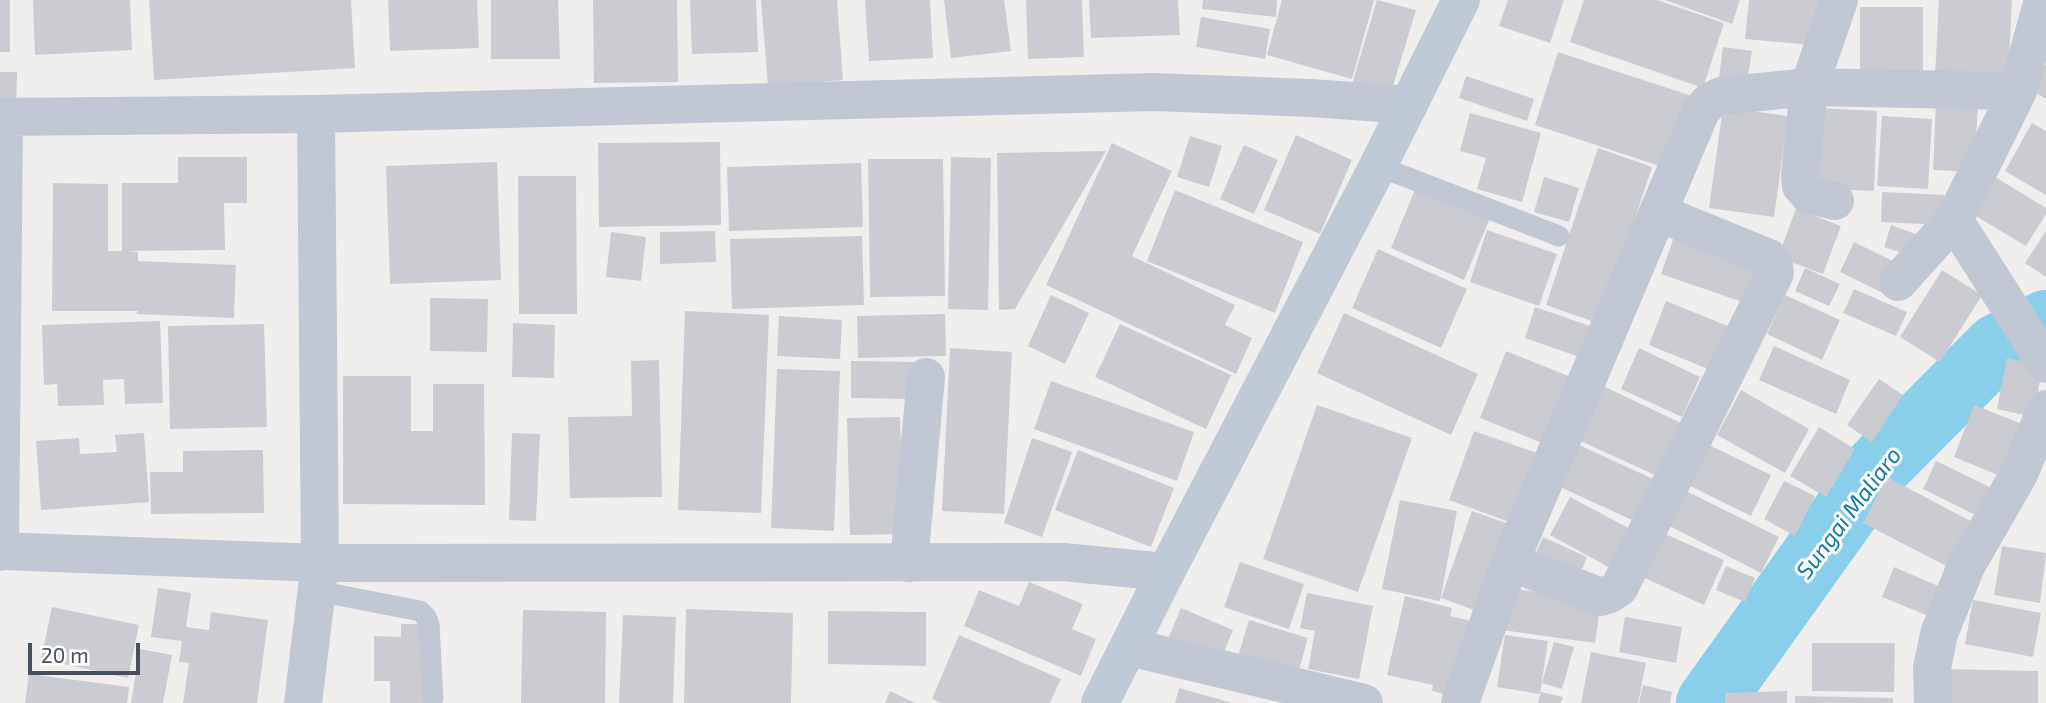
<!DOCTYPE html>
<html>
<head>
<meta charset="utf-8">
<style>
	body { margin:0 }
	#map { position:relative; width:2046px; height:703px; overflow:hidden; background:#f0eeed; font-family:"Exo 2",sans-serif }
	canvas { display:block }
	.scale { position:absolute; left:28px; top:643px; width:112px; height:32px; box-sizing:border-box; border:4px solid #464f5b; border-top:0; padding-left:9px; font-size:21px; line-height:24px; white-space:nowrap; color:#464f5b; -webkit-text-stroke:5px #fff; paint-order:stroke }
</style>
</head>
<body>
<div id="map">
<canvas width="2046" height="703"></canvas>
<div class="scale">20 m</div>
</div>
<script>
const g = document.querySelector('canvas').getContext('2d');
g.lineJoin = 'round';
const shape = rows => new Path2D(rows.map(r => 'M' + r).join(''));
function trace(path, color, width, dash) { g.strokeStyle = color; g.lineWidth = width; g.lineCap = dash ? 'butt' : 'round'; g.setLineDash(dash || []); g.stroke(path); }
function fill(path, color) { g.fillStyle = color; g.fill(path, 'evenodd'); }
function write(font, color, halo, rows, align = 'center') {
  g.font = font + ' "Exo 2",sans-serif'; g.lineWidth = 6; g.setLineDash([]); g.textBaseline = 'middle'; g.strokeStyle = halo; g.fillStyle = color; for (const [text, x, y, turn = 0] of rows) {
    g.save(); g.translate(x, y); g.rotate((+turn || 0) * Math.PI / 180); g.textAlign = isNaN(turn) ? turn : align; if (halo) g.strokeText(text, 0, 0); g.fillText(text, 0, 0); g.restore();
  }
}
trace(shape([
	[1709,703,1877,468,1997,347,2046,323]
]), '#89ceeb', 66);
fill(shape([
	[0,0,10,0,10,52,0,52],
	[33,0,130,0,132,50,35,55],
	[149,0,351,0,355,68,154,80],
	[388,0,477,0,479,48,390,51],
	[491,0,558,0,560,59,491,59],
	[593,0,677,0,678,82,594,83],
	[690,0,756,0,758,52,692,54],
	[761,0,837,0,843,80,768,86],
	[865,0,930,0,933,58,869,61],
	[944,0,1004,0,1011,51,951,58],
	[1026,0,1082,0,1084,57,1028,59],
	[1089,0,1178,0,1180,35,1091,38],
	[1203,0,1277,0,1276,17,1202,9],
	[1282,0,1374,0,1352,79,1267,55],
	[1377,0,1416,10,1390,96,1352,84],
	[1508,0,1564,0,1550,43,1499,26],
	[1584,0,1657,0,1724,23,1703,88,1570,42],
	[1665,0,1740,0,1732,24],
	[1749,0,1827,0,1823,46,1745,39],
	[1939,0,2012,0,2008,79,1935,75],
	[1860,7,1923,7,1923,75,1860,76],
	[1201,17,1270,29,1265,59,1196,47],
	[1723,47,1752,51,1747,82,1719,78],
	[1558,52,1695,97,1672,170,1535,125],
	[2046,64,2046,99,2030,89],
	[0,72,17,72,16,108,0,108],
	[1466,76,1534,99,1527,121,1459,98],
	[1936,102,1978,104,1974,172,1933,170],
	[1723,107,1788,116,1774,217,1709,208],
	[1818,108,1877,111,1874,191,1813,188],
	[1470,113,1541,133,1522,202,1477,189,1486,158,1460,151],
	[1882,116,1932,119,1928,189,1877,186],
	[2032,123,2046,131,2046,195,2005,171],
	[1296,135,1352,160,1320,234,1264,210],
	[1190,136,1222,146,1209,187,1177,177],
	[720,142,721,225,599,227,598,143],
	[1112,143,1172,171,1132,256,1235,305,1225,325,1252,338,1236,374,1046,285],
	[1244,145,1278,160,1254,214,1220,199],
	[1598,148,1652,167,1600,324,1546,305],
	[1106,151,1015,309,999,310,997,153],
	[178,157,247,157,247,203,224,203,225,250,128,251,138,252,138,261,236,265,234,318,136,314,138,311,52,311,53,183,108,184,108,251,122,251,122,183,178,183],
	[951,157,991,158,988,310,948,309],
	[868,159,943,159,945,296,870,297],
	[497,162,501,280,390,284,386,166],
	[861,163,863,227,729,231,727,167],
	[1990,174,2046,208,2046,214,2026,246,1967,211],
	[518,176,576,176,577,314,519,314],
	[1544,177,1579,188,1569,222,1534,212],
	[1416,187,1490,218,1464,280,1391,248],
	[1175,190,1303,242,1275,313,1147,261],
	[1882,192,1944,195,1943,225,1881,222],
	[1796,209,1841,226,1823,274,1778,257],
	[1891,225,1918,235,1911,256,1884,247],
	[1487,230,1557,254,1539,306,1470,282],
	[715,231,716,262,660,264,660,232],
	[2046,231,2046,277,2025,263],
	[611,232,646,237,641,281,606,277],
	[1675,234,1765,265,1751,305,1661,274],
	[862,236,864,305,732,309,730,239],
	[1854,242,1901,265,1887,295,1840,272],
	[1378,249,1467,289,1441,348,1352,308],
	[1805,268,1840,284,1829,306,1795,291],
	[1942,270,1982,295,1940,362,1900,337],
	[1854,289,1907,312,1896,336,1843,313],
	[1051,295,1089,313,1065,364,1028,346],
	[1785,295,1840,320,1822,360,1767,334],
	[430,298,488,299,487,352,430,351],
	[1666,301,1735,329,1718,373,1649,345],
	[1535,307,1596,328,1585,359,1525,338],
	[685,311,769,315,761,513,678,510],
	[1344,313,1478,374,1451,435,1317,373],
	[945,314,946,356,858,358,857,316],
	[779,316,842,320,840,359,777,356],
	[160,321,163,403,125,404,124,379,103,380,104,405,58,406,57,384,44,385,42,325],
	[513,323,555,325,554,378,512,377],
	[264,324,267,427,170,429,168,326],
	[1120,324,1231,375,1206,429,1095,377],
	[1774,346,1850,380,1836,414,1759,380],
	[950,348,1012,352,1004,514,942,511],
	[1639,348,1700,377,1682,417,1621,389],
	[1506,351,1581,381,1555,448,1480,418],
	[2007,358,2043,365,2033,417,1997,409],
	[659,360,662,497,570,498,568,417,632,416,631,361],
	[851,361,919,362,918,399,851,398],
	[777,369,840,371,834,531,771,528],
	[343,376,411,376,411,431,433,431,433,384,484,384,485,505,343,504],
	[1879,379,1903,395,1872,442,1847,425],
	[1051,381,1194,432,1177,481,1034,429],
	[1599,384,1681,423,1657,476,1574,438],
	[1741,390,1809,429,1785,473,1717,435],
	[1317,405,1412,438,1358,592,1263,559],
	[1974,405,2030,427,2010,480,1954,457],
	[900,417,904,534,850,535,847,418],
	[1819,427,1855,449,1826,497,1790,476],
	[1474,431,1540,454,1515,524,1449,500],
	[144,433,149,502,41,510,36,441,79,438,80,454,117,452,115,435],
	[512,433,540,434,536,521,509,520],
	[1032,438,1072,452,1042,537,1004,523],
	[1707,444,1771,475,1751,516,1688,485],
	[1579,445,1662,483,1643,525,1560,487],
	[263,450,264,513,151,514,150,472,183,472,183,451],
	[1078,450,1174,488,1151,547,1055,510],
	[1936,461,2002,493,1988,521,1923,489],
	[1887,477,1978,525,1954,570,1863,523],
	[1784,481,1815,496,1795,536,1764,519],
	[1676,486,1779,537,1761,573,1658,520],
	[1570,497,1634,531,1614,570,1550,535],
	[1400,500,1457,511,1440,601,1382,589],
	[1472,511,1514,526,1482,613,1441,598],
	[1656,530,1724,560,1704,605,1636,574],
	[1543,537,1587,557,1577,582,1532,562],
	[2002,546,2046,553,2040,603,1994,595],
	[1240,562,1304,584,1289,629,1224,607],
	[1726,566,1755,578,1745,602,1716,590],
	[1894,567,1943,588,1931,617,1882,597],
	[1029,582,1083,604,1072,629,1096,639,1081,676,964,626,979,590,1019,606],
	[158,588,191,593,186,627,209,630,211,612,268,620,257,703,183,703,189,663,179,662,182,641,151,637],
	[1509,588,1601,601,1595,643,1502,630],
	[1307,593,1373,606,1359,679,1308,669,1315,631,1300,628],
	[1405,596,1452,608,1450,616,1471,621,1459,698,1432,691,1433,685,1387,675],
	[1973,600,2041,613,2033,657,1965,644],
	[52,607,139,625,128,678,41,659],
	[1181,608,1233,630,1220,662,1168,639],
	[686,609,793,613,791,703,684,703],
	[523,610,606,612,605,703,521,703],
	[828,611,926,612,926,666,828,664],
	[623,615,676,617,673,703,619,703],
	[1625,617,1682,627,1676,663,1619,652],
	[1249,620,1308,638,1295,683,1235,666],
	[401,624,427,624,426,703,390,703,390,681,374,681,374,636,401,637],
	[959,635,1061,679,1050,703,941,703,932,699],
	[1505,635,1548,641,1540,694,1497,687],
	[1554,642,1574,647,1562,689,1542,683],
	[1812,643,1895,643,1894,692,1812,691],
	[140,649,172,655,163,703,131,703],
	[1591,652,1646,663,1638,703,1581,703],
	[1947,669,2038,671,2038,703,1947,703],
	[29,674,129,687,127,703,25,703],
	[1643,685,1672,692,1670,703,1639,703],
	[1179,688,1229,702,1229,703,1175,703],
	[890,691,915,703,885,703],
	[1787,691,1787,703,1725,703,1725,693],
	[1541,692,1563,697,1561,703,1538,703],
	[1795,696,1893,698,1893,703,1795,703]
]), '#caccd2');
trace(shape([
	[1378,166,1559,236],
	[317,591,420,611,426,617,429,624,433,698]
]), '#c1c8d3', 21);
trace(shape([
	[2043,0,2018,91,1954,220,2046,364],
	[0,117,316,114,1154,92,1311,98,1409,105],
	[1835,201,1809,195,1801,186,1800,175,1809,87,2018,91],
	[1898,282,1954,220],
	[0,551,320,563,1063,562,1166,572],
	[0,552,4,117],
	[1510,562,1601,597,1610,594,1619,588,1775,273,1774,265,1769,258,1659,213],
	[909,563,926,377],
	[1129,647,1364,703],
	[303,703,320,563,316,114],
	[1460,703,1510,562,1701,111,1709,102,1721,96,1809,87,1839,0],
	[1933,703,1932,668,1939,634,1966,566,2019,474,2046,409]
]), '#c1c8d3', 38);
trace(shape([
	[1100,703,1166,572,1378,166,1461,0]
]), '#c0c9d6', 38);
write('italic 23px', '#0e78a6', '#fff', [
	["Sungai Maliaro",1849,513,-53]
]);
</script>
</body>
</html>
